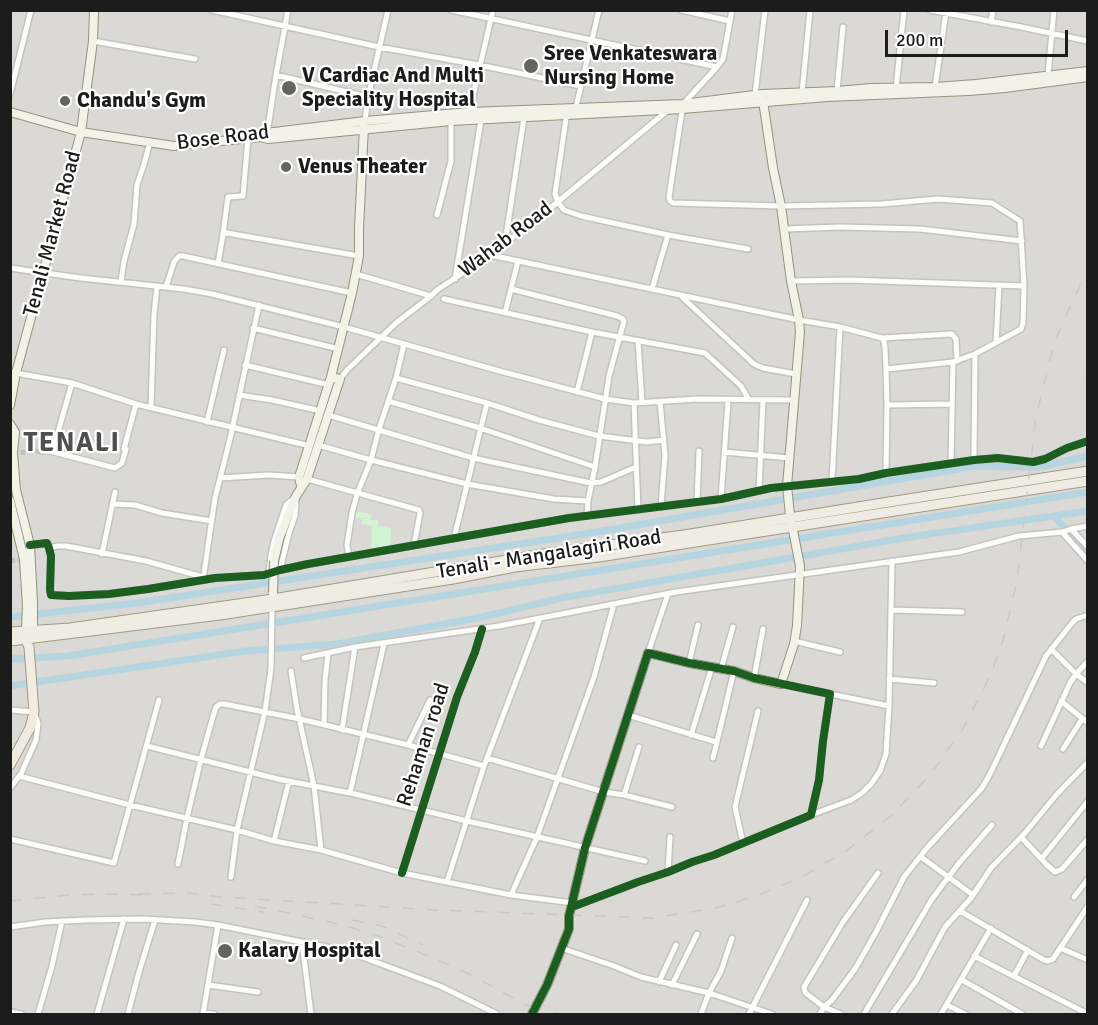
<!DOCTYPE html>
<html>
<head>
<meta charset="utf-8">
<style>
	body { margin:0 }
	#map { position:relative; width:1098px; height:1025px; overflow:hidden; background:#ebeae4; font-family:Signika,sans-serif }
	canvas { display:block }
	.frame { position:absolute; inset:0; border:12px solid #1c1c1c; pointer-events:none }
	.scale { position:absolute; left:885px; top:30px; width:183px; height:27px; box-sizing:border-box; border:3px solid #1c1c1c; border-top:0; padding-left:8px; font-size:18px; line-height:21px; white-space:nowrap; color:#1c1c1c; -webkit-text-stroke:4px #fff; paint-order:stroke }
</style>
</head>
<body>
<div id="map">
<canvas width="1098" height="1025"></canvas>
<div class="frame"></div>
<div class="scale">200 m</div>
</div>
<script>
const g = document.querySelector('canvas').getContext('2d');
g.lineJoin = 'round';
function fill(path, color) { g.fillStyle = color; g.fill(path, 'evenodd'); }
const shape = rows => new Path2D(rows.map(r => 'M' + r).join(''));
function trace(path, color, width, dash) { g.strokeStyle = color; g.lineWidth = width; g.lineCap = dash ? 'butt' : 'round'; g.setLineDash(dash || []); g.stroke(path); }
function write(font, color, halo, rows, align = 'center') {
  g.font = font + ' Signika,sans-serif'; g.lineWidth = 4.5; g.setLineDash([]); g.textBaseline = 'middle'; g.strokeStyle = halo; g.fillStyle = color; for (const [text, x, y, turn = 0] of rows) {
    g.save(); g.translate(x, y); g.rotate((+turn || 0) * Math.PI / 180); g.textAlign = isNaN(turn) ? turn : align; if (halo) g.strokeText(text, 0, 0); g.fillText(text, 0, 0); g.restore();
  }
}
fill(shape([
	[10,11,1087,11,1087,1014,11,1014]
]), '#dad9d6');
fill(shape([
	[1087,360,1087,433,1070,436,1075,403]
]), '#d9d8d6');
fill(shape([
	[354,511,371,514,370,520,378,520,378,526,391,528,390,548,378,548,377,543,376,551,371,550,372,525,361,524,362,519,366,519,354,517]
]), '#d1f4d3');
trace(shape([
	[1054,516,1088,554],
	[10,617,137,603,597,532,975,466,1039,467,1088,456],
	[10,659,68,656,1088,492],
	[10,686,245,651,337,644,482,617,562,598,910,537,1088,511]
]), '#b6d5e0', 7);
trace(shape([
	[13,453,42,451],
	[10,561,19,560]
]), '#c2c1bc', 5, [5, 2.5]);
const street = shape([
	[212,10,379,47,479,65,581,86],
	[451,10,717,67],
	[681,10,730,21],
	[732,10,723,59,717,67,683,104,669,197,670,201,673,203,781,206,882,204,938,199,992,203,1020,221,1024,286,1023,323,1021,329,975,354,953,362,886,369],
	[930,10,1021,27,1088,41],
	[991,22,993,10],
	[93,41,195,59],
	[276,75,368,97],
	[1048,75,1054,10],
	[935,87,946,12],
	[896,89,904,10],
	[837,91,843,27],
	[802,93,810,10],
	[10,94,31,10],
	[755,95,765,10],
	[575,111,599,10],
	[567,112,555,194,558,202,564,210,581,216,668,235,748,249],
	[469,113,493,10],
	[365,121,368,97,388,10],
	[267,134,276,75,288,10],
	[437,215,451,161,451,120],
	[784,229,840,227,920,229,1022,241],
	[223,234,228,197,243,196,248,138],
	[505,243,524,118],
	[490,255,799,320,840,327,882,338,884,341,885,348,886,369,887,405,886,473],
	[218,264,223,234,227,233,359,256],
	[10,268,81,278,184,289,212,294,344,327,496,370,605,399,634,403,698,399,794,400],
	[356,274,431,296],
	[455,279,481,120],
	[121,281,124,261,134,224,137,185,144,164,150,142],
	[791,281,850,280,1024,286],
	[166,287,174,262,179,256,183,256,352,293],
	[511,289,617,316,623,319,624,321,609,376,595,467,588,501,587,516],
	[652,289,668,235],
	[682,297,754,364,763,368,796,374],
	[444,299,592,332,705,353,741,386,749,400],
	[505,313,518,261],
	[253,328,339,349],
	[882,338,952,334,956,339,957,361],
	[638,341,642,402],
	[996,342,999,285],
	[245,365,329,385],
	[10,372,72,383,136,404,310,446],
	[396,378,487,403,539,420,599,436,647,442,664,440],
	[340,379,347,370,396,323,431,296,437,290,490,255,548,210,667,111],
	[577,392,592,332],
	[239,395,272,400,321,411],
	[388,401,480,428,595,467],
	[660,402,665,455,661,507],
	[634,403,638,510],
	[887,405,952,404],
	[151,407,154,314,157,286],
	[328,415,473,458,591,483,601,482,636,467],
	[207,422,224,350],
	[318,445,371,460,467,484,554,499,588,501],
	[124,449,136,404],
	[42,451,50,451,54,446,72,383],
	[50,451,115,468,122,463,126,449],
	[724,452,789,458],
	[974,460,975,354],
	[951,463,953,362],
	[220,478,269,475,299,477],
	[307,479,419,510,420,513,414,545],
	[832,481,840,327],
	[759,491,763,400],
	[721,499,728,401],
	[697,502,699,451],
	[113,504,135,505,162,513,212,521],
	[1071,529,1088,547],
	[1062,532,1088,561],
	[454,538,487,403],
	[30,545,47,543,49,548,51,556,50,590,51,595,69,596,109,594,148,589,215,578,264,575,280,570,308,564,569,518,721,499,771,488,859,479,886,473,974,460,998,458,1033,462,1045,459,1067,448,1088,441],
	[49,548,58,546,66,546,146,561,203,577],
	[102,554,115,492],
	[349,557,347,545,352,513,357,494,371,460,379,429,396,378,404,344],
	[280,570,289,533,295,516,296,501],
	[269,573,271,555,274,541,286,505,293,499],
	[203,580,215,498,230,439,259,305],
	[891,610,962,612],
	[794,641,840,652],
	[1051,649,1076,674,1088,683],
	[648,653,668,594],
	[304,658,355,647,499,626,676,592,959,552,1019,536,1062,532,1071,529,1088,526],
	[689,663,698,625],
	[721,669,733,627],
	[291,671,297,709,314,786,321,850],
	[754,678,763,629],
	[889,679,934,683],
	[830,694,889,706],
	[1061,701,1088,723],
	[10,710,34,712,38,723,36,740,21,774,10,788],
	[628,715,716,742],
	[324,725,325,680,328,654],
	[342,730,355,647],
	[691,735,712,667],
	[408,745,430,700],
	[147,746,278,779,355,794,467,821,645,861],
	[1041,746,1070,683,1076,674,1088,661],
	[1063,749,1082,719],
	[487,758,604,792,624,795,672,807],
	[713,758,734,671],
	[19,776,130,805,159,700],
	[350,793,384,644],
	[624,795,639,747],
	[811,815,851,800,862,793,871,784,880,771,886,754,889,706,892,561],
	[1021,837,1047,865,1055,872,1062,869,1088,839],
	[10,839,114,863,130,805,237,830,265,711,271,669,272,607],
	[274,841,289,781],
	[743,843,735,807,758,711],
	[921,857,973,895],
	[1042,858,1088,801],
	[178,864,187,818,201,759,214,713,216,707,220,704,224,704,300,719,408,745,484,766],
	[668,872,670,837],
	[402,873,457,697,475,652,482,629],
	[231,877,237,830,274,841,321,850,402,873,511,895,573,903],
	[447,882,484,766,540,618],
	[511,895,537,837,594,677,614,604],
	[1074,897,1088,879],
	[572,907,638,882,668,872,692,862,714,855,811,815,819,780,823,741,830,694,781,684],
	[960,911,1044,960,1048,961,1053,959,1088,906],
	[10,927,45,922,86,920,143,919,195,922,218,925,346,951,440,986,497,1014],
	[302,942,311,1014],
	[561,948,614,966,641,977,709,993,772,1014],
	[1060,948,1088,960],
	[974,956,1088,1014],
	[1014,976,1028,950],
	[962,980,1022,1014],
	[659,982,676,945],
	[208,985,258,992],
	[672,985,697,934],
	[947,1005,965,1014],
	[10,1012,21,1014],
	[203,1013,214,1014],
	[38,1014,52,966,62,921],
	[97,1014,124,919],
	[128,1014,139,972,155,920],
	[203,1014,218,925],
	[701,1014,709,993,721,971,732,938],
	[749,1014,807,900],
	[820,1014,824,1007,832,1000,855,969,876,932,904,877,926,849,982,788,990,774,1046,656,1072,623,1076,619,1088,615],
	[841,1014,824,1007,807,994,805,992,804,987,843,922,878,873],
	[864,1014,932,899,959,863,992,825],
	[892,1014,916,981,945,927,971,898,991,868,1025,833,1057,794,1088,762],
	[941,1014,991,928]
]);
const secondary = shape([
	[10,112,81,132,174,146,260,137,266,133,365,121,469,112,683,104,762,94,837,91,871,88,935,87,976,84,1088,71],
	[260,137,268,139,451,121,682,109,827,97,969,91,1005,88,1088,77],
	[10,405,16,373,81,132,93,41,94,10],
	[10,424,15,432,13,453,16,490,30,545,33,603,33,631],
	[301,486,299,477,331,377,352,293,359,256,359,228,364,126],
	[10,501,24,559,27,605,26,630],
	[274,561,279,539,296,496,307,479,340,379,331,377],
	[532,1014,547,985,569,929,569,916,585,848,648,653,689,663,734,671,754,678,781,684,794,644,797,626,800,566,790,515,787,486,800,332,799,320,791,281,781,206,773,168,762,94]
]);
const primary = shape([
	[10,632,70,628,273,599,543,554,684,535,889,502,1088,471],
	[10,641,220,615,453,579,515,567,599,557,1088,481],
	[10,765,30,728,34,712,29,647,26,640,26,635]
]);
trace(street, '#c3c3c0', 8);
trace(secondary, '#92957c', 10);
trace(primary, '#a19981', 11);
trace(street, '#fcfcfb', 5);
trace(secondary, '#f2f2e9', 8);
trace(primary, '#f0ece3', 9);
trace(shape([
	[139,894,188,893,222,897,436,910,652,918,716,908,750,898,800,878,846,851,891,816,931,774,964,727,990,676,1003,640,1017,581,1036,417,1054,343,1081,283,1088,273],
	[10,901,69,895,105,894,145,895],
	[211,904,264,912],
	[255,906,343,925,381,937,431,957,473,976,543,1014],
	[352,920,382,926,423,945],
	[535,1001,559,1014]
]), '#c9c9c8', 1.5, [12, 12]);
const secondaryBridge = shape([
	[273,593,274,561]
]);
trace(secondaryBridge, '#92957c', 10, []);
trace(secondaryBridge, '#f2f2e9', 8);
trace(shape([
	[30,545,47,543,49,548,51,556,50,590,51,595,69,596,109,594,148,589,215,578,264,575,280,570,308,564,569,518,721,499,771,488,859,479,886,473,974,460,998,458,1033,462,1045,459,1067,448,1088,441],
	[402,873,457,697,475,652,482,629],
	[532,1014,547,985,569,929,569,916,585,848,648,653,689,663,734,671,754,678,830,694,823,741,819,780,811,815,714,855,692,862,668,872,638,882,572,907]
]), '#1b5e20', 8);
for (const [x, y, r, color] of [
	[531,66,8,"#646462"],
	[289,88,8,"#646462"],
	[65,101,6,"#646462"],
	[286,167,6,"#646462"],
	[225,951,8,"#646462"]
]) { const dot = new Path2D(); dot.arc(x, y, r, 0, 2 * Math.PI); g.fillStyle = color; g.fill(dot); trace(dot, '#fff', 2); }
write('bold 21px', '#1c1c1c', '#fff', [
	["Sree Venkateswara",544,54],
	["Nursing Home",544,78],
	["V Cardiac And Multi",302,76],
	["Speciality Hospital",302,100],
	["Chandu's Gym",77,101],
	["Venus Theater",298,167],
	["Kalary Hospital",238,951]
], 'left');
write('21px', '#1c1c1c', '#fff', [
	["Bose Road",223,138,-7],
	["Tenali Market Road",53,234,-75],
	["Wahab Road",506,240,-37],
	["Tenali - Mangalagiri Road",549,555,-9],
	["Rehaman road",424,745,-72]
]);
g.letterSpacing = '1.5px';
write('bold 27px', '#4f4f4f', '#fff', [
	["TENALI",72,444]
]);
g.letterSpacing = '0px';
</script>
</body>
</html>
